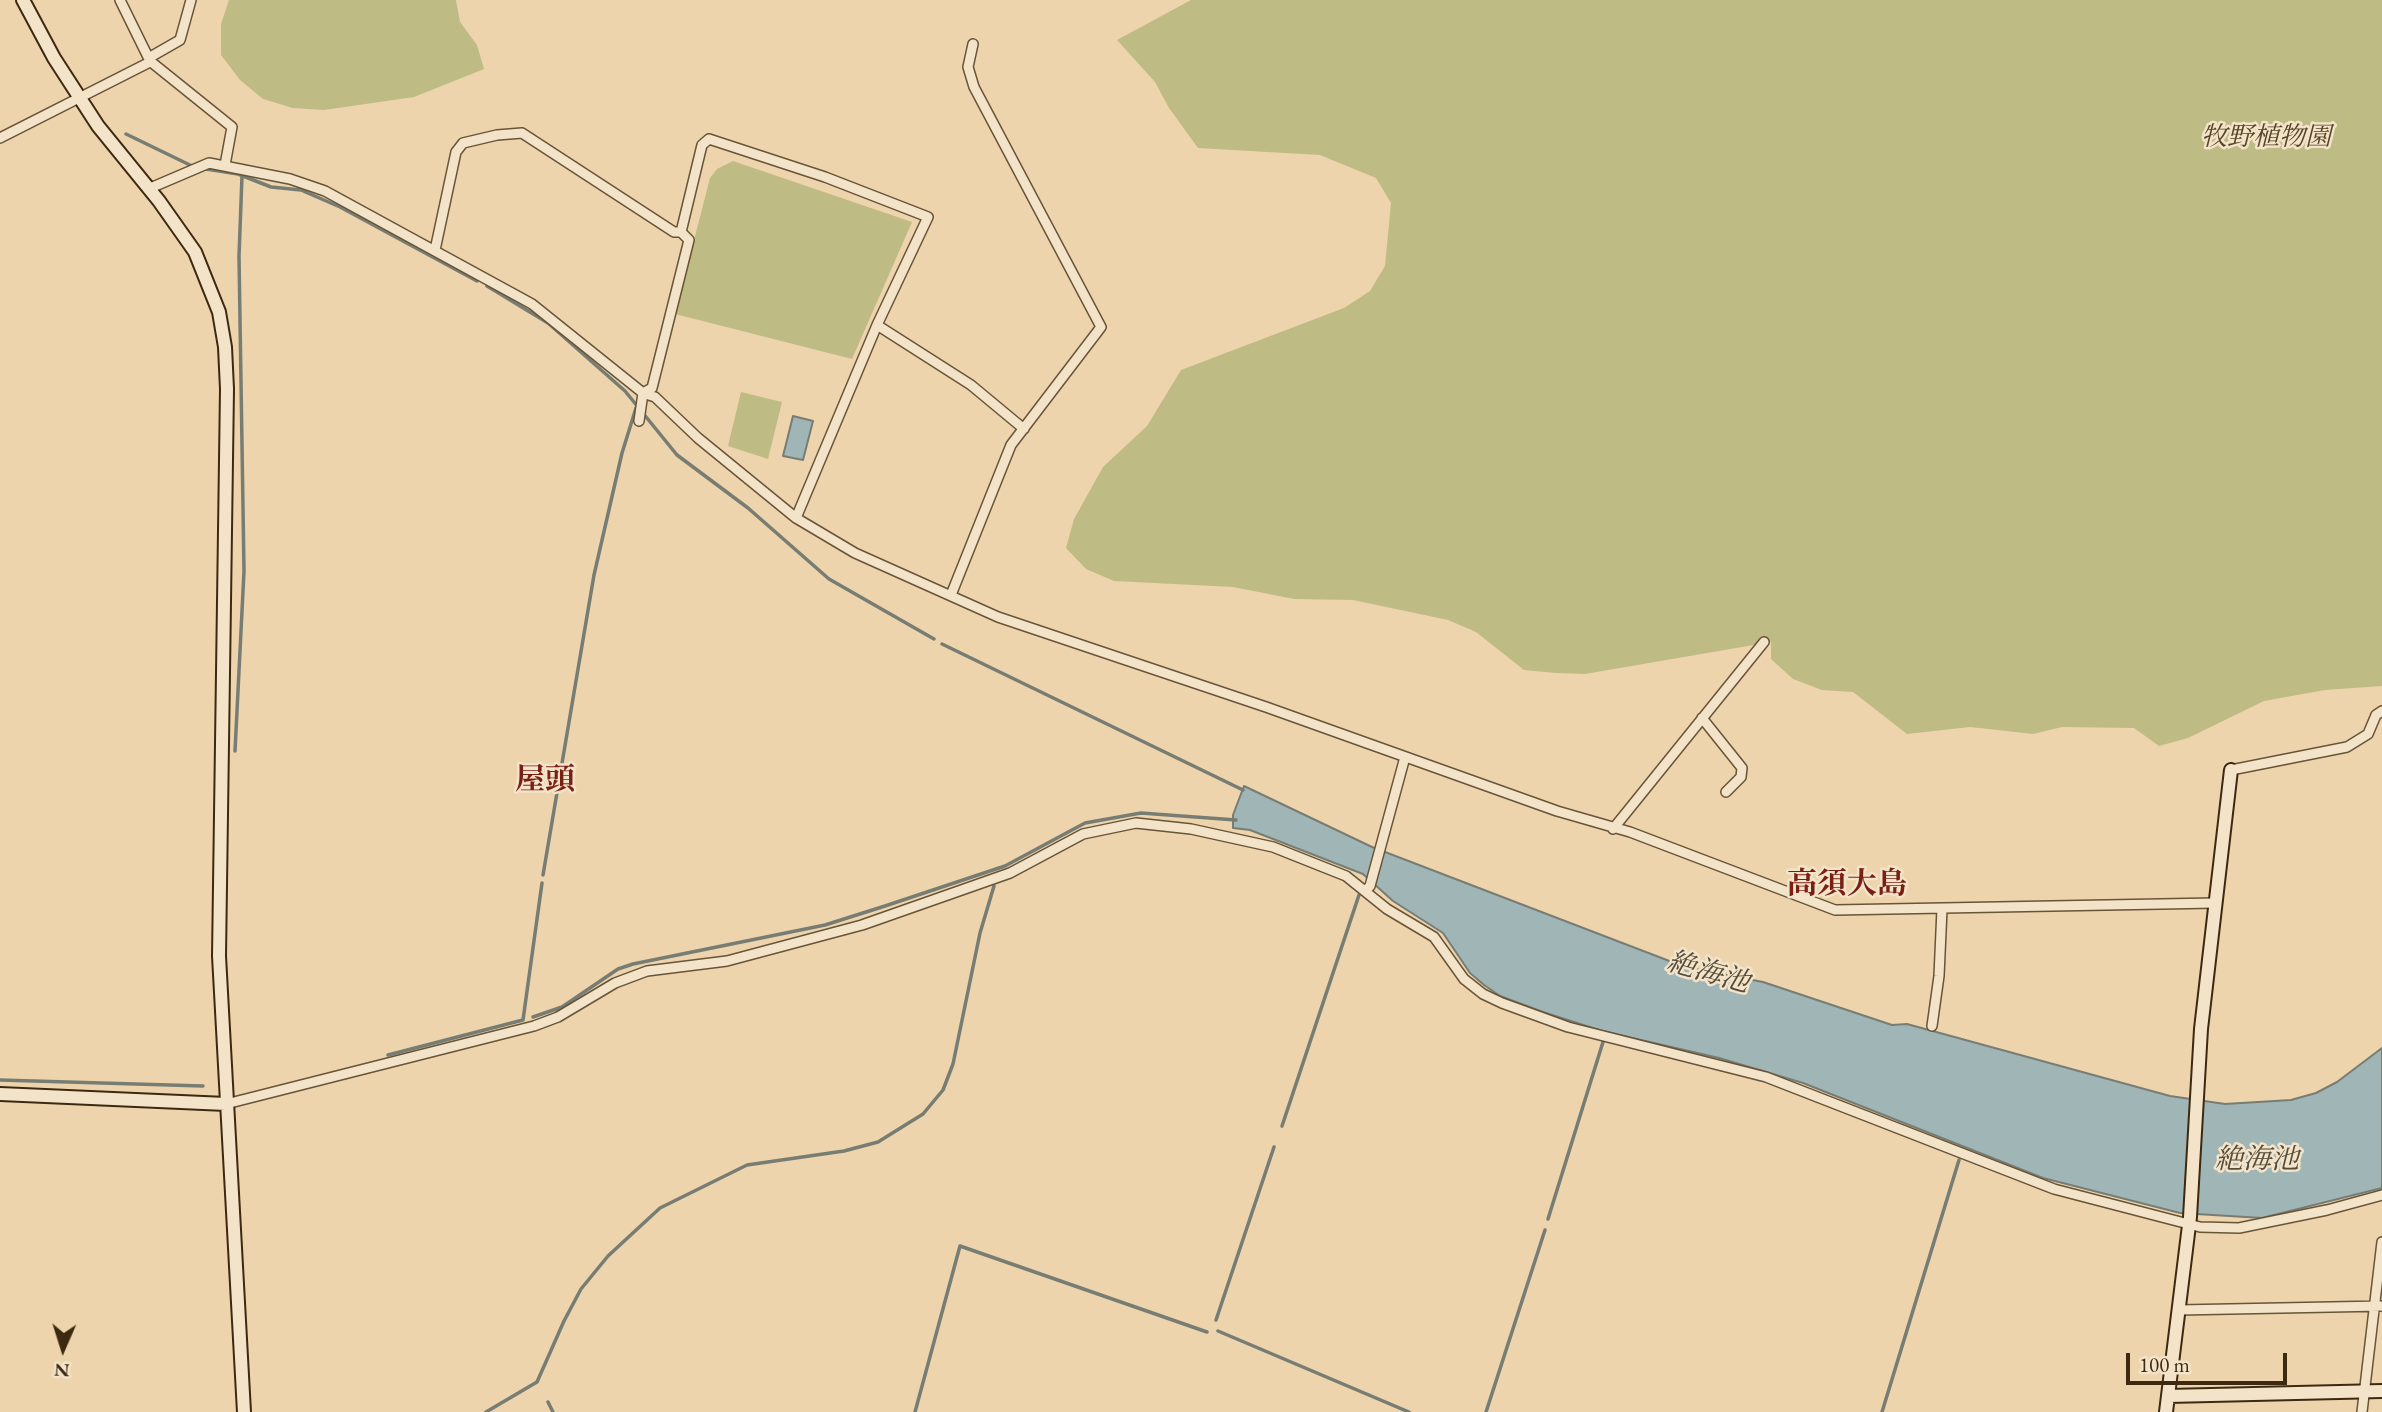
<!DOCTYPE html>
<html>
<head>
<meta charset="utf-8">
<style>
	body { margin:0 }
	#map { position:relative; width:2382px; height:1412px; overflow:hidden; background:#edd4ac; font-family:"EB Garamond",serif }
	canvas { display:block }
	.north { position:absolute; left:28px; top:1314px; width:70px; height:70px; -webkit-text-stroke:5px #f3e3c9; paint-order:stroke; rotate:183deg; font-size:19px; font-weight:700; line-height:28px; text-align:center; color:#3c2910 }
	.north::after { content:''; display:block; margin:auto; width:24px; height:32px; background:#3c2910; clip-path:polygon(50% 0,100% 100%,50% 72%,0 100%) }
	.scale { position:absolute; left:2126px; top:1353px; width:161px; height:32px; box-sizing:border-box; border:4px solid #3c2910; border-top:0; padding-left:9px; font-size:21px; line-height:24px; white-space:nowrap; color:#3c2910; -webkit-text-stroke:5px #f3e3c9; paint-order:stroke }
</style>
</head>
<body>
<div id="map">
<canvas width="2382" height="1412"></canvas>
<div class="north">N</div>
<div class="scale">100 m</div>
</div>
<script>
const g = document.querySelector('canvas').getContext('2d');
g.lineJoin = 'round';
function fill(path, color) { g.fillStyle = color; g.fill(path, 'evenodd'); }
const shape = rows => new Path2D(rows.map(r => 'M' + r).join(''));
function trace(path, color, width, dash) { g.strokeStyle = color; g.lineWidth = width; g.lineCap = dash ? 'butt' : 'round'; g.setLineDash(dash || []); g.stroke(path); }
function write(font, color, halo, rows, align = 'center') {
  g.font = font + ' "EB Garamond","Noto Serif JP",serif'; g.lineWidth = 5; g.setLineDash([]); g.textBaseline = 'middle'; g.strokeStyle = halo; g.fillStyle = color; for (const [text, x, y, turn = 0] of rows) {
    g.save(); g.translate(x, y); g.rotate((+turn || 0) * Math.PI / 180); g.textAlign = isNaN(turn) ? turn : align; if (halo) g.strokeText(text, 0, 0); g.fillText(text, 0, 0); g.restore();
  }
}
fill(shape([
	[229,0,456,0,460,22,477,45,484,69,414,97,324,110,293,108,263,99,240,80,221,55,221,24],
	[1191,0,2382,0,2382,686,2325,690,2264,701,2188,738,2159,746,2134,728,2062,727,2033,734,1970,727,1907,734,1853,692,1822,690,1793,679,1771,659,1771,642,1585,674,1556,673,1524,670,1476,632,1448,620,1353,600,1294,599,1233,587,1114,581,1086,569,1066,548,1074,519,1103,467,1147,426,1181,370,1344,308,1370,291,1385,266,1391,203,1376,178,1320,155,1198,148,1169,108,1155,82,1117,40],
	[733,161,912,222,852,359,675,314,710,178,717,169],
	[741,392,782,402,768,459,728,446]
]), '#bfbb85');
const water = shape([
	[793,416,813,421,803,460,783,456,793,416],
	[1244,786,1372,847,1685,967,1763,982,1892,1025,1907,1024,2170,1096,2225,1104,2291,1100,2316,1093,2337,1082,2382,1048,2382,1188,2262,1218,2180,1213,2043,1178,1803,1083,1719,1058,1602,1031,1543,1012,1500,996,1484,985,1470,973,1443,933,1393,901,1363,874,1250,830,1233,828,1233,815,1244,786]
]);
fill(water, '#a0b5b6');
trace(water, '#787d74', 2);
trace(shape([
	[126,134,192,166],
	[206,169,238,174,271,187,301,190,340,207,477,281],
	[487,286,548,323,625,391,677,455,748,508,829,579,934,639],
	[942,644,1243,790],
	[235,751,244,571,239,256,242,176],
	[543,875,594,575,622,453,636,408],
	[533,1017,562,1007,618,969,633,964,825,925,885,906,1005,866,1085,823,1141,813,1236,820],
	[388,1055,523,1020,542,883],
	[0,1080,203,1086],
	[1282,1126,1359,895],
	[1548,1219,1603,1042],
	[1216,1320,1274,1147],
	[1218,1331,1409,1412],
	[548,1402,553,1412],
	[486,1412,537,1382,564,1321,581,1289,608,1256,660,1208,747,1165,844,1151,878,1142,923,1114,943,1090,953,1064,980,933,994,886],
	[915,1412,960,1246,1207,1332],
	[1486,1412,1545,1230],
	[1882,1412,1959,1160]
]), '#787d74', 3.5);
const street = shape([
	[120,0,150,61,232,127,225,165],
	[0,138,148,63,152,56,180,40,191,0],
	[148,189,209,163,290,179,325,191,532,304,643,393,655,397,698,438,796,518,855,553,998,617,1266,707,1557,811,1630,832,1835,910,2215,903],
	[681,232,702,145,709,139,825,177,928,217,877,325,796,518],
	[435,250,456,152,463,143,497,135,522,133,674,232,681,232,689,240,652,388,643,393,639,421],
	[877,325,971,385,1024,429],
	[951,595,1011,445,1101,327,974,87,968,67,973,44],
	[1702,718,1742,768,1741,777,1726,792],
	[2231,770,2347,747,2368,734,2376,715,2382,711],
	[1613,829,1764,642],
	[1366,890,1370,886,1405,757],
	[1932,1026,1939,976,1942,909],
	[226,1104,534,1026,558,1017,615,983,647,971,727,961,862,925,1010,873,1083,834,1136,823,1191,829,1273,847,1346,876,1387,909,1434,937,1464,979,1483,994,1502,1003,1568,1027,1766,1077,2054,1189,2200,1227,2239,1228,2327,1210,2382,1195],
	[2179,1310,2382,1306],
	[2362,1412,2382,1242]
]);
const secondary = shape([
	[23,0,54,58,98,126,159,201,195,252,219,312,225,347,227,389,219,956,244,1412],
	[0,1094,226,1104],
	[2168,1396,2382,1391],
	[2166,1412,2190,1217,2201,1029,2231,770]
]);
trace(street, '#685437', 12);
trace(secondary, '#3c2910', 16);
trace(street, '#f3e3c9', 9);
trace(secondary, '#f3e3c9', 12);
write('italic 26px', '#564627', '#f3e3c9', [
	["牧野植物園",2266,138]
]);
write('italic 28px', '#554c3a', '#f3e3c9', [
	["絶海池",1708,973,16],
	["絶海池",2257,1160]
]);
write('bold 30px', '#7a1f14', '#f3e3c9', [
	["屋頭",545,781],
	["高須大島",1847,885]
]);
</script>
</body>
</html>
